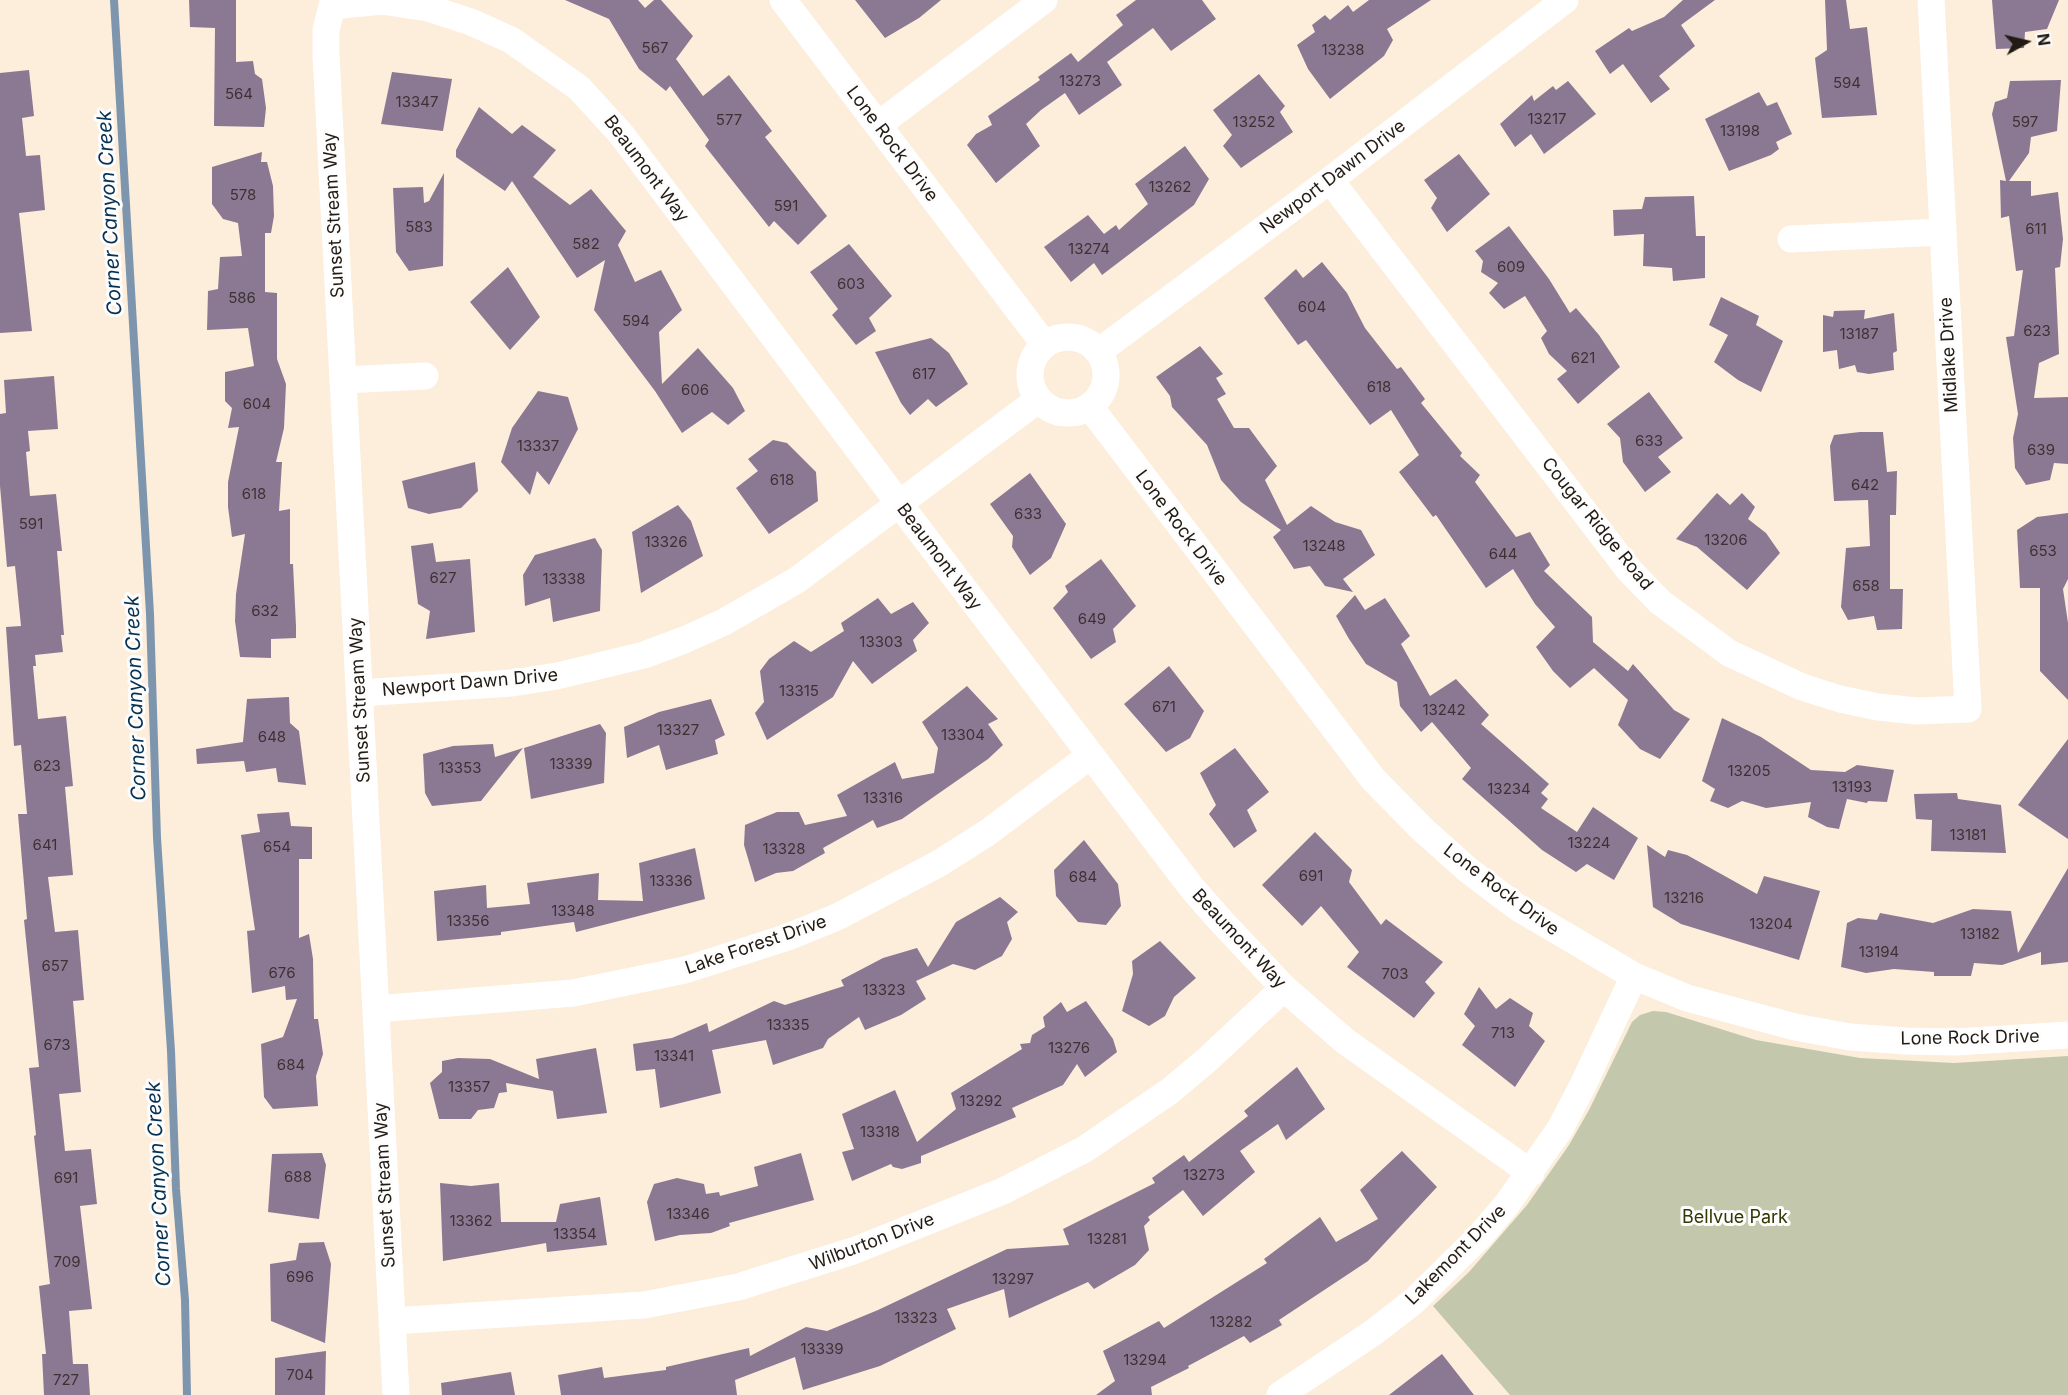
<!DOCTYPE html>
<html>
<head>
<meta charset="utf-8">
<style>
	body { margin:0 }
	#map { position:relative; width:2068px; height:1395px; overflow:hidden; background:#fdeddb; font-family:Inter,sans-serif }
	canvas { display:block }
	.north { position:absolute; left:1996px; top:12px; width:60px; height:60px; -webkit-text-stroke:4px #fdfdfd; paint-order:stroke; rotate:82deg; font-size:16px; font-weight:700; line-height:24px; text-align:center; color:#221b13 }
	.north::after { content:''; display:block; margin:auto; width:21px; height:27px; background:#221b13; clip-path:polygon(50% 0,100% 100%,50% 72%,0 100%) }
</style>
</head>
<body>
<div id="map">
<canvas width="2068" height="1395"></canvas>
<div class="north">N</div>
</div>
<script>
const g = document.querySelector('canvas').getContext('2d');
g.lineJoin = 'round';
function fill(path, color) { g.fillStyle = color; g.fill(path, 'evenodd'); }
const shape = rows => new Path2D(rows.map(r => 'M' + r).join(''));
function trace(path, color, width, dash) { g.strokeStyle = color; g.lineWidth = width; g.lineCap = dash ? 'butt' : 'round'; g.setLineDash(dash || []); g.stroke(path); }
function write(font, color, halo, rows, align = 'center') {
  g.font = font + ' Inter,sans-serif'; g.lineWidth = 6; g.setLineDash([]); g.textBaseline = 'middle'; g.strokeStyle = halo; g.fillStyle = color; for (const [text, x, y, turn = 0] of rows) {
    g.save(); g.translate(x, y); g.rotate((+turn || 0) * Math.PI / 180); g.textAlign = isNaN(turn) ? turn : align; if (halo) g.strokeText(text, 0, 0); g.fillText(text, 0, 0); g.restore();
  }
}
fill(shape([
	[1653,1011,1666,1012,1756,1040,1860,1058,1954,1063,2068,1056,2068,1395,1510,1395,1433,1306,1469,1272,1527,1205,1569,1145,1589,1110,1632,1022,1640,1015]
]), '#c3c8ad');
trace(shape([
	[114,0,150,614,157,838,171,1051,176,1189,185,1300,187,1395]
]), '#7d96ae', 8);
fill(shape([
	[189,0,236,0,236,62,253,61,255,74,262,79,266,108,264,127,214,126,215,28,190,27],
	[565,0,638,0,645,8,654,0,661,0,693,36,676,59,703,96,729,75,772,131,765,137,827,216,798,245,774,221,769,227,705,146,709,140,670,86,666,91,639,69,609,19],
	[855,0,941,0,919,18,885,38],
	[1136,0,1202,0,1216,19,1171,51,1153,28,1107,62,1122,85,1079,115,1065,93,1041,110,1026,124,1040,146,996,183,967,145,976,134,992,125,988,116,1040,80,1038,77,1071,53,1078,62,1123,25,1116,15],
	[1369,0,1431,0,1387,29,1393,40,1384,56,1330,99,1308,69,1297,45,1315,32,1312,25,1325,15,1330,20,1348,5,1353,12],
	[1683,0,1715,0,1681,25,1695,46,1659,76,1670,89,1651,103,1623,64,1610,74,1595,51,1629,28,1632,31,1664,17],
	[1825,0,1846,0,1850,29,1867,27,1877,115,1822,118,1815,58,1827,50],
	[1992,0,2059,0,2047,29,2025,32,2024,48,1996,49],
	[29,70,34,116,22,118,26,156,40,155,45,210,19,213,32,331,0,333,0,73],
	[392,72,452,79,443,131,381,124],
	[1259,74,1285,106,1280,112,1293,132,1241,168,1223,146,1232,135,1213,110],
	[2061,80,2057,131,2031,137,2029,153,2009,181,2031,181,2031,196,2058,192,2063,239,2060,267,2055,268,2059,354,2039,363,2034,398,2068,397,2068,464,2054,463,2050,480,2026,485,2015,468,2013,438,2018,414,2006,337,2014,336,2023,270,2016,271,2009,216,2001,218,2000,180,2006,181,1992,114,1995,102,2007,98,2010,81],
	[1568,81,1596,114,1544,154,1531,134,1515,147,1500,124,1532,95,1534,101,1553,86,1556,90],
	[1759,92,1767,106,1777,102,1792,134,1776,142,1779,149,1771,155,1729,171,1705,119],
	[479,107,512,134,522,125,556,150,533,177,570,205,591,189,626,231,618,245,635,282,661,270,682,310,659,332,662,384,698,348,733,388,745,411,728,425,712,412,682,433,655,391,594,310,605,260,577,278,512,181,505,191,456,157,456,150],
	[1185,146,1209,179,1194,205,1102,275,1094,263,1071,282,1044,247,1088,215,1104,234,1116,225,1119,230,1148,204,1135,184],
	[262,152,261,162,267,162,273,186,274,216,271,233,265,233,265,292,277,293,277,359,286,384,284,428,276,462,282,462,279,511,290,509,290,564,293,564,296,626,296,638,271,639,271,658,240,657,235,621,236,594,245,534,232,537,228,507,228,482,239,427,228,428,232,408,225,401,225,372,254,366,248,328,207,330,208,291,218,289,220,257,242,256,238,223,223,219,212,204,212,167],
	[1459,154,1490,194,1447,232,1431,208,1437,198,1424,180],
	[444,173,443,266,409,271,396,252,393,188,423,187,424,203,429,201],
	[1694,196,1696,236,1705,236,1705,278,1673,281,1672,268,1643,266,1644,234,1614,236,1613,210,1642,209,1645,197],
	[1509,226,1549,279,1570,313,1576,308,1599,335,1620,367,1578,404,1557,379,1567,371,1549,354,1541,338,1547,331,1525,296,1504,309,1489,293,1498,283,1481,272,1483,261,1475,251],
	[849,244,892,296,869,318,876,331,856,345,832,315,838,309,810,272],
	[1322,262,1347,293,1365,328,1397,369,1401,367,1425,399,1421,403,1462,453,1460,456,1480,475,1475,482,1516,537,1530,532,1550,565,1544,571,1592,617,1593,642,1628,671,1633,664,1674,710,1690,719,1660,759,1640,749,1618,725,1628,700,1594,668,1570,688,1553,671,1536,647,1555,627,1535,604,1513,569,1486,588,1436,515,1433,517,1399,472,1419,455,1391,410,1370,425,1306,340,1298,345,1264,298,1296,269,1303,278],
	[508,267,540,317,510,350,470,302],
	[1721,297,1759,316,1756,325,1783,341,1761,392,1738,380,1714,362,1728,335,1709,325],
	[1865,310,1864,319,1894,313,1897,351,1893,353,1894,370,1869,374,1857,372,1855,365,1839,369,1837,350,1823,352,1823,315,1833,317,1834,311],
	[931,338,949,353,968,384,936,407,928,399,910,415,901,403,875,352],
	[1200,346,1223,374,1216,378,1226,394,1217,399,1234,428,1249,428,1277,466,1265,480,1287,525,1311,506,1335,522,1361,530,1375,555,1343,579,1353,592,1325,586,1310,566,1294,569,1273,537,1281,530,1241,502,1221,480,1207,445,1172,407,1170,396,1156,377],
	[54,376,58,429,28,431,30,451,26,452,30,496,56,494,62,551,57,551,64,635,61,635,63,652,35,655,36,666,33,666,38,719,66,716,73,786,65,787,73,875,48,877,55,932,78,930,84,1000,73,1001,81,1092,59,1094,65,1151,91,1149,97,1204,80,1206,92,1309,69,1311,73,1364,88,1364,90,1395,44,1395,42,1354,46,1354,39,1286,50,1284,34,1136,36,1135,29,1068,39,1067,24,920,27,919,18,814,27,814,21,745,14,746,6,627,21,626,15,566,7,567,0,486,0,414,6,413,4,380],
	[538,391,568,397,578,429,549,485,537,471,530,495,501,462,512,428],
	[1649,392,1683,438,1658,457,1671,472,1645,492,1623,462,1620,438,1607,424],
	[1860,432,1883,432,1887,472,1897,471,1896,515,1890,515,1890,589,1903,589,1902,629,1877,630,1874,616,1848,620,1841,607,1846,548,1870,546,1868,500,1834,501,1830,446,1834,435],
	[773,440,787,443,816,472,818,501,769,534,736,488,758,471,748,459],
	[475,462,478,491,461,508,429,514,408,508,402,481],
	[1030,473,1066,524,1051,558,1030,575,1012,547,1013,536,990,504],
	[1717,493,1730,505,1742,493,1755,507,1748,519,1766,533,1780,553,1747,590,1697,547,1676,539],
	[678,505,691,521,703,556,641,593,632,532],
	[2068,513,2068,579,2063,589,2068,623,2068,700,2040,671,2040,588,2020,588,2017,530,2037,517],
	[595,538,602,550,600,611,553,622,550,598,525,606,523,575,535,555],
	[433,543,436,562,470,559,475,632,426,639,430,611,418,604,411,546],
	[1101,559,1136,606,1113,629,1116,642,1091,659,1053,608,1068,592,1065,586],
	[1355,595,1365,610,1385,598,1410,636,1401,644,1430,696,1456,679,1489,715,1481,724,1549,784,1541,793,1548,799,1541,808,1577,832,1593,807,1638,838,1614,880,1587,864,1576,872,1542,850,1462,779,1471,768,1432,722,1421,732,1400,706,1397,682,1366,664,1349,639,1336,616],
	[878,598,891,614,913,602,929,623,913,640,917,651,872,684,853,661,833,697,767,740,755,713,764,702,760,671,769,659,794,641,811,652,844,631,841,623],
	[1169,666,1204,711,1190,738,1166,752,1124,704],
	[967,686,998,719,988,724,1003,745,988,759,902,819,877,828,873,820,823,848,825,853,793,871,776,873,755,882,744,845,745,825,777,812,799,812,805,825,847,816,837,795,895,762,902,779,934,773,938,748,922,722],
	[289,697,290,723,299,731,306,785,278,782,276,768,246,772,244,761,197,764,196,749,243,742,247,699],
	[711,699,725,735,715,740,718,754,666,770,659,745,627,758,624,727,659,712],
	[1722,718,1761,737,1811,770,1845,772,1857,765,1894,770,1887,802,1868,801,1867,803,1847,799,1839,829,1827,827,1808,817,1811,802,1766,808,1742,801,1728,808,1710,801,1715,789,1702,781],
	[600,724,606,733,604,783,531,799,524,748],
	[2068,739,2068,839,2018,805],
	[493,744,495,757,523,748,481,801,432,806,425,793,423,754,453,746],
	[1235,748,1269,792,1247,810,1257,831,1234,848,1209,814,1216,805,1200,773],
	[1957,793,1958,799,2001,805,2006,853,1931,851,1932,820,1916,819,1914,794],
	[289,812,291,826,312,827,312,859,299,859,299,938,309,934,313,959,314,1019,318,1019,323,1054,316,1076,318,1106,273,1109,264,1097,261,1044,283,1037,297,999,286,1000,285,986,252,993,247,931,255,930,241,835,260,832,257,814],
	[1315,832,1352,870,1349,882,1381,925,1386,919,1443,962,1425,982,1435,993,1414,1018,1347,967,1359,952,1321,906,1302,926,1262,885],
	[1084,840,1118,884,1121,906,1106,925,1078,922,1056,896,1054,870],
	[1647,845,1665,857,1668,850,1687,855,1757,894,1764,876,1820,891,1799,960,1681,924,1653,907],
	[695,848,705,899,576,932,574,922,501,932,501,935,437,941,434,891,486,885,487,908,530,904,527,883,599,873,598,900,643,901,639,863],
	[2068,868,2068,962,2041,965,2041,952,2002,965,1974,963,1971,976,1934,976,1934,972,1894,969,1866,973,1841,967,1847,923,1858,918,1877,920,1880,913,1933,923,1973,909,2011,911,2018,953],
	[1000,897,1018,912,1007,922,1012,939,1002,956,975,970,953,964,916,981,926,999,901,1015,865,1030,859,1017,828,1039,823,1048,773,1065,766,1040,712,1050,721,1093,660,1108,655,1069,636,1071,633,1044,672,1038,707,1023,709,1032,774,1001,785,1005,844,986,841,980,883,958,917,948,928,967,956,922],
	[1160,941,1196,978,1174,997,1165,1016,1149,1026,1122,1011,1133,974,1132,961],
	[1479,987,1496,1009,1510,998,1533,1013,1529,1026,1545,1041,1515,1087,1462,1045,1475,1026,1464,1014],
	[1086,1001,1113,1039,1117,1052,1085,1077,1077,1064,1063,1085,1012,1108,1016,1117,921,1156,921,1163,902,1169,893,1167,891,1164,852,1181,842,1152,854,1149,842,1114,895,1090,917,1142,956,1109,951,1093,1022,1049,1020,1044,1030,1043,1032,1035,1045,1027,1043,1017,1061,1002,1067,1012],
	[596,1048,607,1113,557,1119,553,1091,506,1083,507,1092,499,1093,494,1108,478,1110,471,1119,439,1119,430,1083,442,1072,442,1061,458,1058,490,1059,539,1079,536,1059],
	[1297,1067,1325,1109,1286,1140,1278,1124,1240,1151,1255,1172,1203,1216,1183,1190,1148,1217,1150,1220,1144,1226,1149,1250,1135,1265,1094,1289,1088,1282,1009,1318,1004,1289,947,1309,956,1329,880,1366,803,1390,795,1357,735,1380,737,1395,561,1395,558,1375,602,1367,604,1378,666,1370,666,1367,749,1348,750,1356,806,1327,827,1331,878,1310,1007,1249,1069,1245,1063,1229,1155,1183,1152,1178,1184,1155,1189,1162,1248,1116,1244,1111],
	[1402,1151,1437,1187,1368,1261,1279,1320,1282,1325,1250,1343,1244,1336,1188,1366,1189,1368,1151,1387,1152,1395,1096,1395,1115,1381,1103,1351,1159,1321,1164,1328,1267,1263,1264,1259,1320,1217,1336,1242,1378,1219,1360,1190],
	[322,1153,326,1165,319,1219,268,1212,272,1154],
	[801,1153,814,1200,729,1223,730,1226,711,1233,680,1235,655,1241,647,1202,654,1184,677,1178,704,1184,706,1194,719,1192,720,1196,758,1186,754,1167],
	[440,1183,471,1186,499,1183,501,1222,556,1222,560,1204,600,1197,607,1245,547,1252,546,1243,443,1261],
	[324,1242,331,1264,325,1343,271,1321,270,1264,296,1260,299,1243],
	[326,1351,325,1395,275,1395,275,1358],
	[1442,1354,1474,1395,1389,1395],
	[511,1372,515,1395,442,1395,441,1383]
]), '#8b7994');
trace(shape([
	[783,0,1045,345],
	[878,125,1044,0],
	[1330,180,1629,570,1660,602,1729,653,1802,687,1840,699,1878,707,1917,711,1968,709,1931,0],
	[1791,239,1943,232],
	'1030 375a38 38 0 1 1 76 0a38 38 0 1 1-76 0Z',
	[1098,352,1330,180,1565,0],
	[343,380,425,376],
	[1090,407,1373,779,1421,828,1468,870,1517,907,1634,976,1687,998,1795,1027,1850,1037,1906,1041,1956,1042,2068,1035],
	[359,693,512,683,557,676,644,655,684,640,724,622,797,580,1039,399],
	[376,1009,573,993,685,970,788,937,837,917,938,864,987,833,1091,755],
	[392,1321,644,1305,738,1287,853,1251,1003,1191,1085,1149,1170,1091,1208,1059,1284,988],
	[396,1395,326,55,326,30,332,6,382,1,428,8,471,22,511,40,579,88,621,134,913,522,1192,888,1221,921,1284,988,1345,1041,1531,1173],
	[1280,1395,1374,1332,1414,1301,1479,1237,1507,1204,1560,1129,1583,1085,1634,976]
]), '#fff', 27);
write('15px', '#3c3233', null, [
	["567",655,48],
	["13238",1343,50],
	["13273",1080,81],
	["594",1847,83],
	["564",239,94],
	["13347",417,102],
	["13217",1547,119],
	["577",729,120],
	["13252",1254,122],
	["597",2025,122],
	["13198",1740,131],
	["13262",1170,187],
	["578",243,195],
	["591",786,206],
	["583",419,227],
	["611",2036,229],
	["582",586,244],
	["13274",1089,249],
	["609",1511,267],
	["603",851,284],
	["586",242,298],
	["604",1312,307],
	["594",636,321],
	["623",2037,331],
	["13187",1859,334],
	["621",1583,358],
	["617",924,374],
	["618",1379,387],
	["606",695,390],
	["604",257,404],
	["633",1649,441],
	["13337",538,446],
	["639",2041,450],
	["618",782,480],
	["642",1865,485],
	["618",254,494],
	["633",1028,514],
	["591",31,524],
	["13206",1726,540],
	["13326",666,542],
	["13248",1324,546],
	["653",2043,551],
	["644",1503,554],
	["627",443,578],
	["13338",564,579],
	["658",1866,586],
	["632",265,611],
	["649",1092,619],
	["13303",881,642],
	["13315",799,691],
	["671",1164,707],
	["13242",1444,710],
	["13327",678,730],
	["13304",963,735],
	["648",272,737],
	["13339",571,764],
	["623",47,766],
	["13353",460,768],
	["13205",1749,771],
	["13193",1852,787],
	["13234",1509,789],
	["13316",883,798],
	["13181",1968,835],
	["13224",1589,843],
	["641",45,845],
	["654",277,847],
	["13328",784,849],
	["691",1311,876],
	["684",1083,877],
	["13336",671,881],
	["13216",1684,898],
	["13348",573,911],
	["13356",468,921],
	["13204",1771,924],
	["13182",1980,934],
	["13194",1879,952],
	["657",55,966],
	["676",282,973],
	["703",1395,974],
	["13323",884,990],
	["13335",788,1025],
	["713",1503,1033],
	["673",57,1045],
	["13276",1069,1048],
	["13341",674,1056],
	["684",291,1065],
	["13357",469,1087],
	["13292",981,1101],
	["13318",880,1132],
	["13273",1204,1175],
	["688",298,1177],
	["691",66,1178],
	["13346",688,1214],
	["13362",471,1221],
	["13354",575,1234],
	["13281",1107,1239],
	["709",67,1262],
	["696",300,1277],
	["13297",1013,1279],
	["13323",916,1318],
	["13282",1231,1322],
	["13339",822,1349],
	["13294",1145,1360],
	["704",300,1375],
	["727",66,1380]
]);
write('18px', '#221b13', '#fdfdfd', [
	["Lone Rock Drive",892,144,53],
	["Beaumont Way",646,169,53],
	["Newport Dawn Drive",1333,177,-37],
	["Sunset Stream Way",334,215,-93],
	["Midlake Drive",1949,355,-93],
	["Cougar Ridge Road",1597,524,51],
	["Lone Rock Drive",1181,528,53],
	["Beaumont Way",939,557,53],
	["Newport Dawn Drive",470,683,-5],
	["Sunset Stream Way",360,700,-93],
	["Lone Rock Drive",1501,890,37],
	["Beaumont Way",1239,939,47],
	["Lake Forest Drive",756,945,-19],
	["Lone Rock Drive",1970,1038,-1],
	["Sunset Stream Way",385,1185,-93],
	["Wilburton Drive",872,1242,-21],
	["Lakemont Drive",1456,1255,-45]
]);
write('18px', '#333700', '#fdfdfd', [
	["Bellvue Park",1735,1218]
]);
write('italic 20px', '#053153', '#fdfdfd', [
	["Corner Canyon Creek",110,213,-93],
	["Corner Canyon Creek",136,698,-92],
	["Corner Canyon Creek",159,1184,-93]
]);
</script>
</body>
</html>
